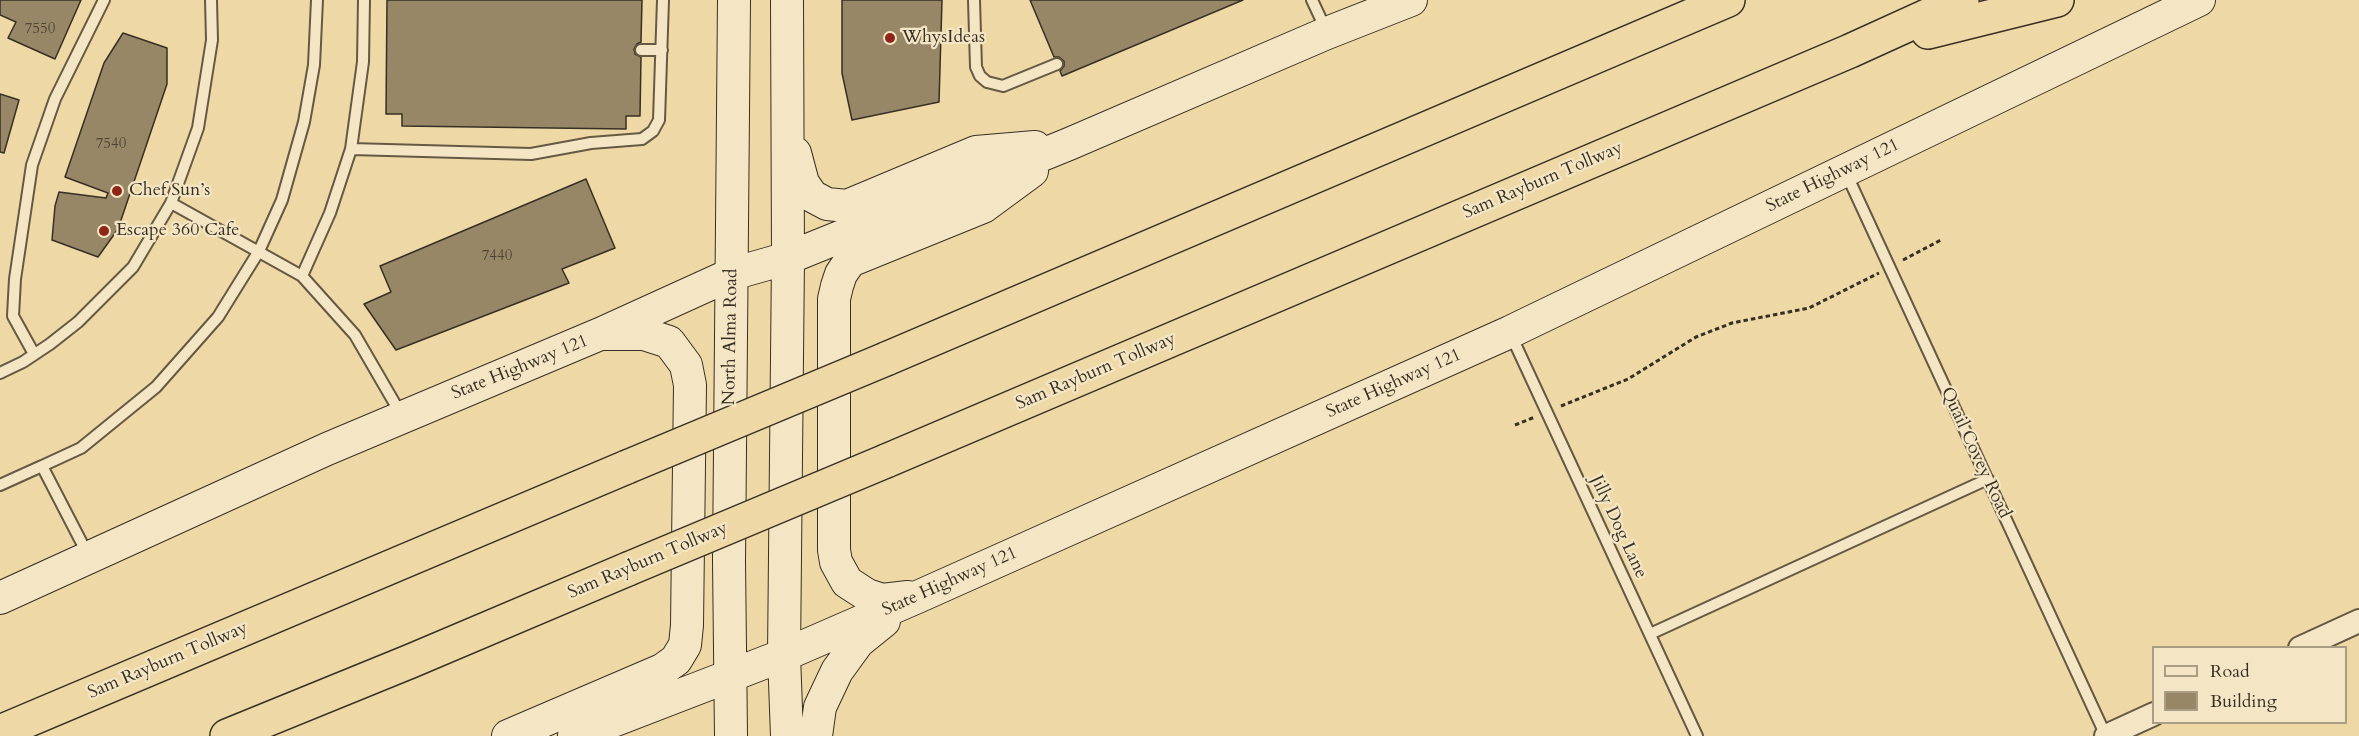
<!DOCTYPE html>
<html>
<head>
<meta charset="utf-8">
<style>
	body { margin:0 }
	#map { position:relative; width:2359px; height:736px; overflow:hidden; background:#eed8a5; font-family:Cardo,serif }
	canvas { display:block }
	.legend { position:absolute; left:2152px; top:646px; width:195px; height:78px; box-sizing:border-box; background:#f4e6c4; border:2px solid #a99d84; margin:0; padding:8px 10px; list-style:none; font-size:18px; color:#382f24 }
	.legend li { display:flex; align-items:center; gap:12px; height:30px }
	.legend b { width:30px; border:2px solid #a99d84 }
</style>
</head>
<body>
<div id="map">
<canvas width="2359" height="736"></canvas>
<ul class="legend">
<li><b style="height:8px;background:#f4e6c4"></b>Road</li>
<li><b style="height:16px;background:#978767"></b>Building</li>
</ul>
</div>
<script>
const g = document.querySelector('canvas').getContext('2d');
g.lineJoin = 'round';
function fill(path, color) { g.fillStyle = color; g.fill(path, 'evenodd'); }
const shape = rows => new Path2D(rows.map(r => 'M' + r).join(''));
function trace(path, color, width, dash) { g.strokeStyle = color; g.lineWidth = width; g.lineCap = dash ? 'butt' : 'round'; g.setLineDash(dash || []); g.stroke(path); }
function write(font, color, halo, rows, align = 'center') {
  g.font = font + ' Cardo,serif'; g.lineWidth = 4.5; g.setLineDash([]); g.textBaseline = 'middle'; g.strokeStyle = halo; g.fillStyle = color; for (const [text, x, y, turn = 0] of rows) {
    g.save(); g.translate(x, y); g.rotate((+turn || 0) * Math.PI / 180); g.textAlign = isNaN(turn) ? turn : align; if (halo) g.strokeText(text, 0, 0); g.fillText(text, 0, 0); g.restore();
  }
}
const building = shape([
	[0,0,81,0,55,59,8,38,16,22,0,15,0,0],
	[387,0,642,0,641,42,637,44,634,49,635,54,641,57,640,116,626,116,626,129,402,126,402,114,386,114,387,0],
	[842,0,942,0,939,102,852,120,842,73,842,0],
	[1030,0,1243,0,1062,76,1060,71,1064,66,1064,61,1059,57,1054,57,1030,0],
	[123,33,167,48,167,84,118,229,98,257,52,240,55,206,59,192,106,198,108,193,65,177,104,63,123,33],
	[0,94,19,100,4,153,0,152,0,94],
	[586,179,615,248,562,269,569,283,396,350,364,304,391,292,380,266,586,179]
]);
fill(building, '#978767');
trace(building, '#382f24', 1.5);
const lane = shape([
	[364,0,363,62,351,149,330,213,302,276,355,335,402,416],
	[974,0,976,67,980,76,987,82,1003,86,1057,64],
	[1312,0,1326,30],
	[641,50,662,50],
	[351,149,531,154,591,143,642,139,653,131,659,120,663,0],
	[1846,173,2106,736],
	[171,203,302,276],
	[1511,335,1697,736],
	[34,354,13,316,15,279,32,165,55,99,104,0],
	[0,373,23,362,50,344,78,322,133,267,171,203,198,128,212,40,211,0],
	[42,466,81,448,156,387,218,317,259,251,282,200,304,122,314,65,317,0],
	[0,485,42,466,88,555],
	[1650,634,1988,479]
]);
const street = shape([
	[2300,648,2359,621],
	[2106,736,2154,714]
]);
const secondary = shape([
	[787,0,788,258,784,655,787,736],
	[795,153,803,183,812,196,827,204,847,206,976,152,1035,147],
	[908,597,882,600,867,595,847,582,836,562,834,550,834,299,837,286,841,274,850,261,983,207,1032,171],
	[0,598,327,449,600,334,732,274,788,258,1069,144,1327,33,1411,0],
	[508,736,662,670,676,660,685,645,687,625,690,385,686,365,669,342,644,334,607,334],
	[574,736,784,655,922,595,1510,332,2199,0],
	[731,736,729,561,734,0],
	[816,736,820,707,837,671,858,642,884,621]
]);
const highway = shape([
	[1928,32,2057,0],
	[886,359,1728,0],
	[886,461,1850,51,1962,0],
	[0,732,627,467],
	[227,736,411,661,628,569]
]);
trace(lane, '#665944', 14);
trace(street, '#665944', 26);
trace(secondary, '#382f24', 34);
trace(highway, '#382f24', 36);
trace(shape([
	[1903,260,1941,240],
	[1561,406,1628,379,1696,337,1732,323,1809,308,1879,273],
	[1515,425,1535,417]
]), '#382f24', 3, [4.5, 3]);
trace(lane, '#f4e6c4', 10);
trace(street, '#f4e6c4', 22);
trace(secondary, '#f4e6c4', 32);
trace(highway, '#eed8a5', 33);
const highwayBridge = shape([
	[627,467,886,359],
	[628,569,886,461]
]);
trace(highwayBridge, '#382f24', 36, []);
trace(highwayBridge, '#eed8a5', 33);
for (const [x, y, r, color] of [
	[890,38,6,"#8f2418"],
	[117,191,6,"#8f2418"],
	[104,231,6,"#8f2418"]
]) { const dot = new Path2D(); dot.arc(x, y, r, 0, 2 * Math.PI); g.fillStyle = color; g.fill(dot); trace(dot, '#f4e6c4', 2); }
write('15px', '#504535', null, [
	["7550",40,30],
	["7540",111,145],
	["7440",497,257]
]);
write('18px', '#382f24', '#f4e6c4', [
	["WhysIdeas",902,38],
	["Chef Sun’s",129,191],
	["Escape 360 Cafe",116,231]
], 'left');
write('18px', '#382f24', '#f4e6c4', [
	["State Highway 121",1833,176,-26],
	["Sam Rayburn Tollway",1543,181,-23],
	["North Alma Road",731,337,-89],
	["State Highway 121",520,368,-22],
	["Sam Rayburn Tollway",1096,372,-23],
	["State Highway 121",1394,384,-24],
	["Quail Covey Road",1975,453,65],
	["Jilly Dog Lane",1618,527,65],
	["Sam Rayburn Tollway",648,561,-23],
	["State Highway 121",950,582,-24],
	["Sam Rayburn Tollway",168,661,-23]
]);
</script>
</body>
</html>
